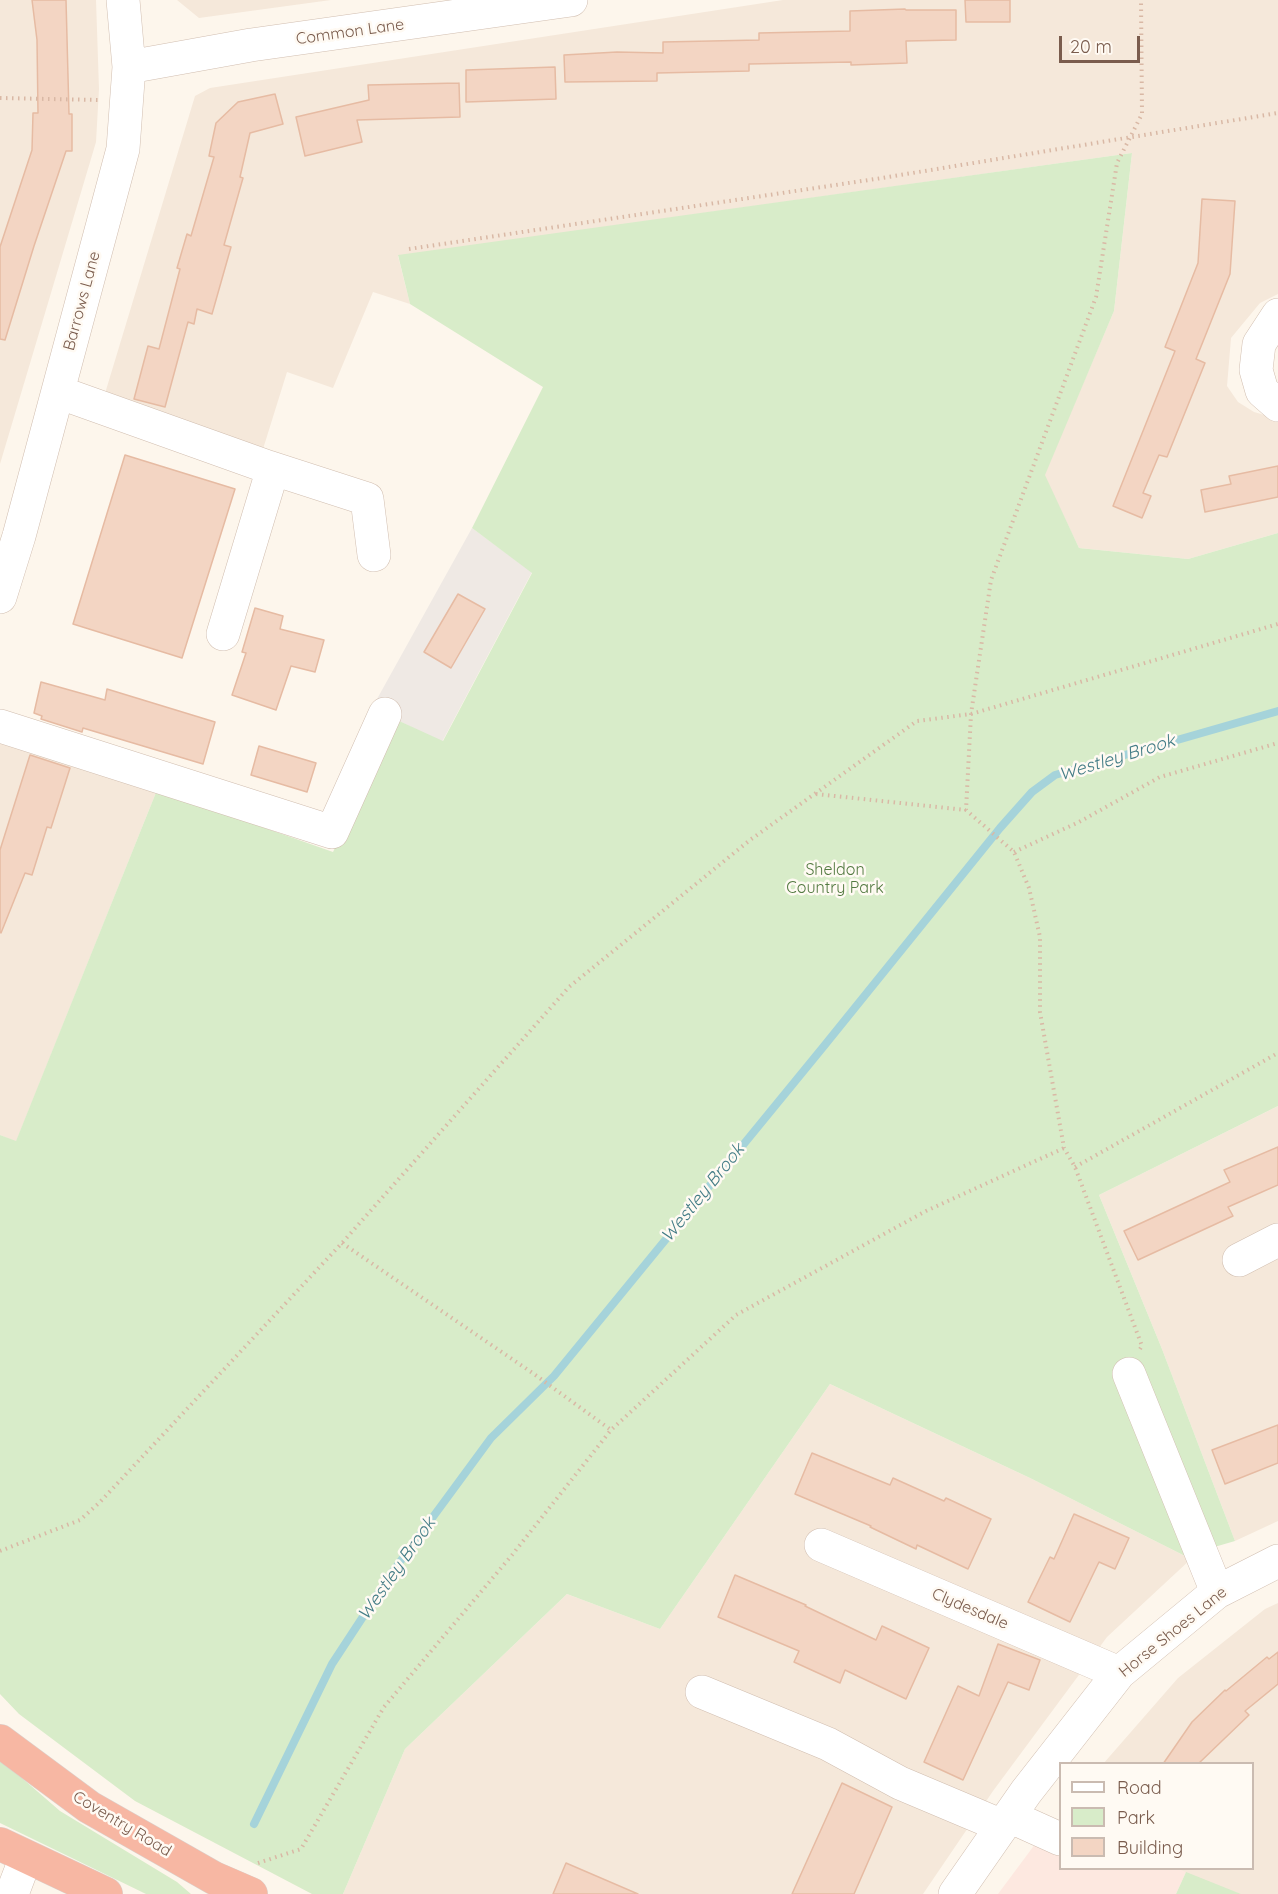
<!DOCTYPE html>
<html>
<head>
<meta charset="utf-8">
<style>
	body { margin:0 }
	#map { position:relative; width:1278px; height:1894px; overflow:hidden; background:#fdf6ec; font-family:Quicksand,sans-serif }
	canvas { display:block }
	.legend { position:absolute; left:1059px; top:1762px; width:195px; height:108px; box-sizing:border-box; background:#fffaf3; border:2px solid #cabbb1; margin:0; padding:8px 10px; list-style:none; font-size:18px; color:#7a5c4d }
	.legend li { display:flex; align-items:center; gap:12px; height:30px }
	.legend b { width:30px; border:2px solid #cabbb1 }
	.scale { position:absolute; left:1059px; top:36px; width:81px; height:27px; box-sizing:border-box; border:3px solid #7a5c4d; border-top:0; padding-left:8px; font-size:18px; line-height:21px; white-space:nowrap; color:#7a5c4d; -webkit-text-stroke:4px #fffaf3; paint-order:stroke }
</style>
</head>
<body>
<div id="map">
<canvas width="1278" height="1894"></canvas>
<ul class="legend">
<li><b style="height:8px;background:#fff"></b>Road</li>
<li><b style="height:16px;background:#d8ecc9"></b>Park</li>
<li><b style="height:16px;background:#f3d5c3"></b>Building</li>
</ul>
<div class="scale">20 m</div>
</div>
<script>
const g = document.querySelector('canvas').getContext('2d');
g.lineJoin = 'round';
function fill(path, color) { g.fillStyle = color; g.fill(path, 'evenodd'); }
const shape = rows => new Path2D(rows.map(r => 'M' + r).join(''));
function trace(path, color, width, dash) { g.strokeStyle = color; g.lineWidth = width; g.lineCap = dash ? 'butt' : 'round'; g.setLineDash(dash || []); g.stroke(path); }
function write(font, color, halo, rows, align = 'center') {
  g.font = font + ' Quicksand,sans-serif'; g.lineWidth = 5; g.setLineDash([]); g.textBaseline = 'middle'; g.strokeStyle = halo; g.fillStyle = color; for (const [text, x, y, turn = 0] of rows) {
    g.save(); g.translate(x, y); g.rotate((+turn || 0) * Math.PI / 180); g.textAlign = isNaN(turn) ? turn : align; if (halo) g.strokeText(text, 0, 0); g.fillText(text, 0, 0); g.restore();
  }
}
fill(shape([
	[0,0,96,0,99,89,96,142,0,464],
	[177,0,331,0,199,18],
	[783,0,1278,0,1278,294,1260,303,1231,338,1227,386,1238,402,1254,412,1278,419,1278,533,1188,559,1079,548,1044,475,1114,311,1132,153,398,256,410,304,373,292,333,388,287,372,263,449,103,400,195,96,210,88],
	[0,740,157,790,16,1142,0,1135],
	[1278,1106,1278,1521,1235,1541,1162,1349,1099,1195],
	[830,1384,1030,1478,1191,1559,1107,1637,993,1791,923,1894,343,1894,405,1749,567,1594,660,1629],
	[1278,1603,1278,1894,1240,1894,1176,1869,1252,1868,1252,1764,1103,1764,1178,1678,1265,1609]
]), '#f5e8da');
fill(shape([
	[1053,1820,1060,1823,1060,1868,1176,1868,1186,1872,1176,1894,998,1894]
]), '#fde8e0');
fill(shape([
	[472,528,532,572,442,742,372,708]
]), '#efe9e4');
fill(shape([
	[1132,153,1114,311,1045,475,1079,548,1188,559,1278,533,1278,1106,1099,1195,1162,1349,1235,1541,1204,1550,1191,1559,1030,1478,830,1384,660,1629,567,1594,405,1749,343,1894,312,1894,135,1801,19,1714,0,1694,0,1135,16,1141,157,790,333,852,397,720,443,741,532,573,472,528,543,387,410,304,398,255],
	[0,1759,60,1811,177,1882,191,1894,146,1894,0,1823],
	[1186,1872,1241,1894,1176,1894]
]), '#d8ecc9');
trace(shape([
	[254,1824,332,1664,391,1574,491,1438,554,1376,824,1046,1000,828,1032,792,1055,775,1278,711]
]), '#a5d3da', 8);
const building = shape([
	[32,0,66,0,69,114,72,114,72,151,66,151,34,246,5,340,0,339,0,247,32,150,33,113,38,113,37,40,32,0],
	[965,0,1010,0,1010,22,966,22,965,0],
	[905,9,906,10,956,10,956,40,906,41,907,63,851,65,851,62,749,64,749,71,657,73,657,81,565,82,564,55,617,52,663,53,663,42,759,40,759,33,850,31,850,11,905,9],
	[555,67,556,99,466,102,466,70,555,67],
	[459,83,460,117,357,120,362,142,305,156,296,117,369,100,368,85,459,83],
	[275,94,283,124,250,133,240,177,243,178,224,245,231,247,212,314,197,309,194,324,188,322,165,407,134,399,148,346,159,349,180,269,177,268,187,234,191,236,214,157,209,156,216,123,238,102,275,94],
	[1202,199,1235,201,1230,274,1196,359,1205,363,1167,457,1159,455,1143,493,1151,496,1142,518,1113,506,1175,351,1165,347,1198,263,1202,199],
	[125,455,235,489,182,658,73,624,125,455],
	[1278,466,1278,497,1205,512,1201,490,1231,484,1229,476,1278,466],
	[458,594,485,609,451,668,424,652,458,594],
	[255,608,283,616,280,629,324,640,315,672,291,666,276,710,232,695,246,653,242,652,255,608],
	[41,682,105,700,107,689,215,722,203,764,83,728,82,732,41,719,42,716,34,713,41,682],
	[259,746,316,763,307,792,251,775,259,746],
	[30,755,70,768,51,828,47,827,32,875,25,873,1,933,0,932,0,850,30,755],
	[1278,1147,1278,1185,1228,1207,1233,1216,1138,1260,1124,1231,1230,1182,1224,1170,1278,1147],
	[1278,1425,1278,1463,1225,1484,1212,1450,1278,1425],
	[812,1453,890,1485,893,1478,944,1501,946,1498,991,1519,968,1569,917,1545,916,1549,870,1527,871,1526,795,1494,812,1453],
	[1074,1514,1129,1538,1115,1569,1099,1562,1070,1622,1028,1602,1050,1557,1054,1559,1074,1514],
	[735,1575,806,1605,805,1606,876,1640,882,1626,929,1648,906,1699,845,1670,840,1683,794,1662,799,1651,718,1617,735,1575],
	[998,1644,1040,1660,1029,1690,1008,1682,963,1780,924,1762,958,1686,979,1696,998,1644],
	[1278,1652,1278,1684,1245,1711,1249,1715,1198,1764,1163,1764,1192,1722,1225,1690,1226,1691,1267,1657,1269,1659,1278,1652],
	[842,1783,892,1807,854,1894,792,1894,842,1783],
	[566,1863,638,1894,553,1894,566,1863]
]);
fill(building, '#f3d5c3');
trace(building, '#e6bba3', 1.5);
const minor = shape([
	[129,67,251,45,571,0],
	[1278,315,1259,344,1256,370,1262,391,1278,405],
	[58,392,268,467,271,475,223,634],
	[268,467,367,499,374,555],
	[0,597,19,536,123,149,129,67,123,0],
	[0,726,332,832,385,714],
	[1239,1260,1278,1240],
	[1129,1374,1217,1592],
	[821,1545,1119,1673],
	[702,1692,828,1744,900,1783,1002,1826],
	[1009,1816,1060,1839],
	[12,1894,26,1857],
	[955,1894,1026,1792,1119,1673,1217,1592,1278,1561]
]);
const highway = shape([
	[0,1741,89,1807,214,1878,251,1894],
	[0,1844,106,1894]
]);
trace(minor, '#d1beb0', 34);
trace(highway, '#dad1cd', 34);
trace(shape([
	[0,98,98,100],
	[409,249,882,178,1278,113],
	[816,794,966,810],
	[1014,852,1079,822,1160,777,1278,743],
	[1075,1167,1278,1053],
	[342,1243,534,1374,611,1430],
	[1140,1349,1142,1346,1075,1167,1064,1148,1040,1012,1040,937,1029,888,1014,852,966,810,971,714,991,580,1096,297,1117,163,1142,114,1141,0],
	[0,1551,80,1520,100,1502,342,1243,569,987,750,840,917,721,971,714,1278,624],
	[258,1863,301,1849,384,1707,512,1555,611,1430,736,1315,926,1211,1064,1148]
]), '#d9b8a5', 4, [1.5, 4.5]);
trace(minor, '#fff', 33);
trace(highway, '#f7b7a3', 33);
write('16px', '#7a5c4d', '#fffaf3', [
	["Common Lane",350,32,-8],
	["Barrows Lane",82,301,-75],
	["Clydesdale",970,1609,23],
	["Horse Shoes Lane",1173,1632,-39],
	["Coventry Road",122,1824,31]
]);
write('16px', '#537a41', '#fffaf3', [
	["Sheldon",835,870],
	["Country Park",835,888]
]);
write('italic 18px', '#437c86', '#fffaf3', [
	["Westley Brook",1117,758,-17],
	["Westley Brook",703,1193,-51],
	["Westley Brook",397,1569,-55]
]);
</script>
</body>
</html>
